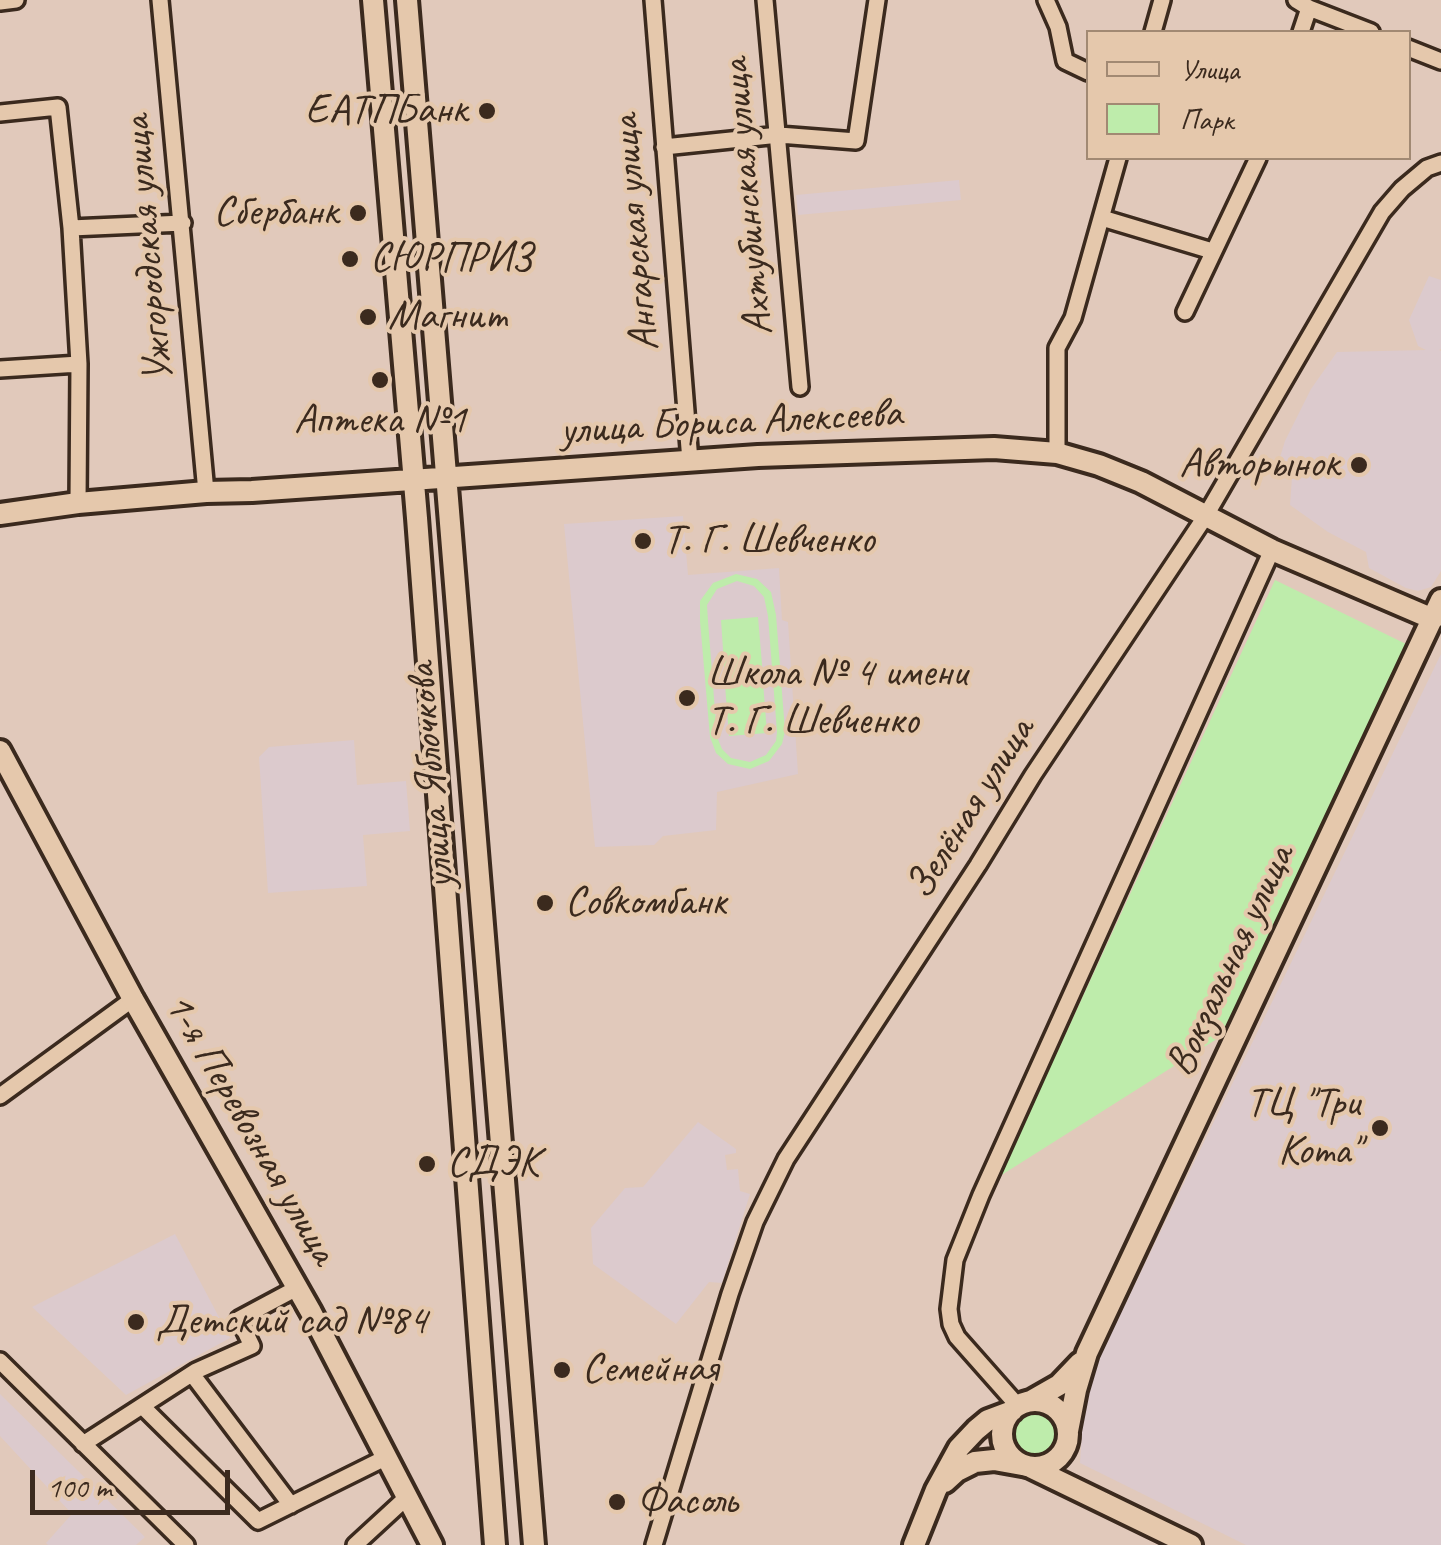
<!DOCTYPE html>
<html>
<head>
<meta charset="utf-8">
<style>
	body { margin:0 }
	#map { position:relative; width:1441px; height:1545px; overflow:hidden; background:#e1c9bb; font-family:Caveat,sans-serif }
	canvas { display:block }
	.legend { position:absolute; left:1086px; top:30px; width:325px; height:130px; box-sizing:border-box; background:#e5c8ac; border:2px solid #a18973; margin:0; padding:12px 18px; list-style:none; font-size:30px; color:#3b2a1e }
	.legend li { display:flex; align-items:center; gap:20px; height:50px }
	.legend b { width:50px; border:2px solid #a18973 }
	.scale { position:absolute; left:30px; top:1470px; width:200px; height:45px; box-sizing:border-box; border:5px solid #3b2a1e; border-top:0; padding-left:12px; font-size:30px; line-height:35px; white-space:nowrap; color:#3b2a1e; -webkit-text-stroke:8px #e5c8ac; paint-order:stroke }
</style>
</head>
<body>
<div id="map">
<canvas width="1441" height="1545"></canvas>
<ul class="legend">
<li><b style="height:12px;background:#e5c8ac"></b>Улица</li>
<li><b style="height:28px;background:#beecab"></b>Парк</li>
</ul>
<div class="scale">100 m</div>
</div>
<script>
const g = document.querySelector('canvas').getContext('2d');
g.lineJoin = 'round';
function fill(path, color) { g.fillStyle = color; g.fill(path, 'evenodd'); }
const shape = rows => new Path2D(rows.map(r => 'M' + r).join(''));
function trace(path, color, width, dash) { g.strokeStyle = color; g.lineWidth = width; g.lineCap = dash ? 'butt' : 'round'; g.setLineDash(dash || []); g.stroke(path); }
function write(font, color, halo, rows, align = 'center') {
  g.font = font + ' Caveat,sans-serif'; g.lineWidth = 8; g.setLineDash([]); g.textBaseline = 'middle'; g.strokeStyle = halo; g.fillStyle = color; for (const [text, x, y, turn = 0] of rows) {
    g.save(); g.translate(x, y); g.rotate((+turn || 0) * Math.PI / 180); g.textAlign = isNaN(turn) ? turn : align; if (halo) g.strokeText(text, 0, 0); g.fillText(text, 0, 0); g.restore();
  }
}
fill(shape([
	[959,180,961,200,798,215,796,195],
	[1429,276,1441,280,1441,349,1439,350,1441,351,1441,571,1431,587,1418,591,1406,588,1369,568,1366,552,1328,532,1290,505,1292,477,1276,470,1285,441,1311,389,1337,352,1426,350,1418,346,1409,320],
	[683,516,688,575,779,568,782,620,788,622,798,774,717,792,716,830,663,836,654,845,595,847,564,524],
	[1441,654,1441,1545,1246,1545,1080,1463,1085,1387],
	[354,740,357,785,406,781,410,831,363,835,367,886,268,893,259,757,269,747],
	[698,1122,736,1149,736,1153,725,1155,727,1170,738,1169,740,1191,750,1194,722,1283,709,1282,676,1324,593,1264,591,1228,625,1188,643,1187],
	[175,1234,230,1338,126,1395,32,1307],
	[0,1394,145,1537,136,1545,48,1545,46,1543,72,1514,0,1436]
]), '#dccacd');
fill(shape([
	[736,574,757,579,771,592,776,615,785,731,782,744,769,761,750,769,728,764,716,753,710,737,700,621,700,601,713,583],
	[737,581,754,586,764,597,768,616,777,732,776,741,766,755,750,762,731,758,722,749,717,737,708,621,707,605,717,589],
	[1275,580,1406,644,1231,1030,1000,1176],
	[758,617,763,676,725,679,721,620],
	[763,682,767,733,729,736,725,685],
	'1011 1435a24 24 0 1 1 48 0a24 24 0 1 1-48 0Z'
]), '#beecab');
const minor = shape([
	[160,0,206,492],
	[653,0,690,461],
	[765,0,800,387],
	[1046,0,1058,27,1065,61,1088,72],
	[1296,0,1309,8,1371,32],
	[0,2,16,0],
	[1153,32,1162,0],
	[1301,32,1309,8],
	[1408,48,1441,61],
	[0,113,58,107,71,228,79,364,0,369],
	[664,147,779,135,856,141,877,0],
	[1102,218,1212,251],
	[71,228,183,223],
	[1185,312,1258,158],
	[1057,453,1057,348,1073,318,1118,158],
	[78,503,79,364],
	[0,1096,133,999],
	[0,1361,186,1545],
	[192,1374,291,1505],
	[142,1406,258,1521,385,1458],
	[1018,1406,957,1337,951,1324,949,1309,955,1260,981,1195,1272,550],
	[83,1444,196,1371,252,1346,239,1319,297,1288],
	[355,1545,406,1498],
	[654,1545,730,1294,755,1222,786,1159,978,865,1033,775,1205,517,1382,212,1402,189,1427,168,1441,163]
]);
const major = shape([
	[373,0,417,518,495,1545],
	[407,0,534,1545],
	[0,514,78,503,206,492,252,491,758,456,994,448,1057,453,1099,465,1141,482,1272,550,1433,619],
	[0,751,133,999,311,1312,432,1545],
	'1002 1434a33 33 0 1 1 66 0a33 33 0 1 1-66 0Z',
	[1031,1401,1059,1385,1080,1363],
	[1068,1431,1076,1390,1087,1353,1441,600],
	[1030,1467,1191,1545],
	[945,1482,957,1471,975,1462,994,1460,1022,1465],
	[914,1545,936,1490,959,1448,976,1430,988,1420,1012,1411]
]);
trace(minor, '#3b2a1e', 22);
trace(major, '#3b2a1e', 28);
trace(minor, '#e5c8ac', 15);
trace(major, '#e5c8ac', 20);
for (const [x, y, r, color] of [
	[487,111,10,"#3b2a1e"],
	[358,213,10,"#3b2a1e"],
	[350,259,10,"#3b2a1e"],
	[368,317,10,"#3b2a1e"],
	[380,380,10,"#3b2a1e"],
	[1359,465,10,"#3b2a1e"],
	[643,541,10,"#3b2a1e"],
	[687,698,10,"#3b2a1e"],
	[545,903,10,"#3b2a1e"],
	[1380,1128,10,"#3b2a1e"],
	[427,1164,10,"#3b2a1e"],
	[136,1322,10,"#3b2a1e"],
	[562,1370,10,"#3b2a1e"],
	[617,1502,10,"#3b2a1e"]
]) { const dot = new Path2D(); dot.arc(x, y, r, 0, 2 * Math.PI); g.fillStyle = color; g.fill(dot); trace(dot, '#e5c8ac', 4); }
write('42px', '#3b2a1e', '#e5c8ac', [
	["ЕАТПБанк",467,111,"right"],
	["Сбербанк",338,213,"right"],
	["СЮРПРИЗ",370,259],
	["Магнит",388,317],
	["Аптека №1",380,421,"center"],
	["Авторынок",1339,465,"right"],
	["Т. Г. Шевченко",663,541],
	["Школа № 4 имени",707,674],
	["Т. Г. Шевченко",707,722],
	["Совкомбанк",565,903],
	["ТЦ \"Три",1360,1104,"right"],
	["Кота\"",1360,1152,"right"],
	["СДЭК",447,1164],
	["Детский сад №84",156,1322],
	["Семейная",582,1370],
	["Фасоль",637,1502]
], 'left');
write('42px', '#3b2a1e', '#e5c8ac', [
	["Ахтубинская улица",748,197,-95],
	["Ангарская улица",636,233,-95],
	["Ужгородская улица",149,249,-95],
	["улица Бориса Алексеева",731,423,-3],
	["улица Яблочкова",432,776,-95],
	["Зелёная улица",971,809,-58],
	["Вокзальная улица",1231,961,-65],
	["1-я Перевозная улица",250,1129,60]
]);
</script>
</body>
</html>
